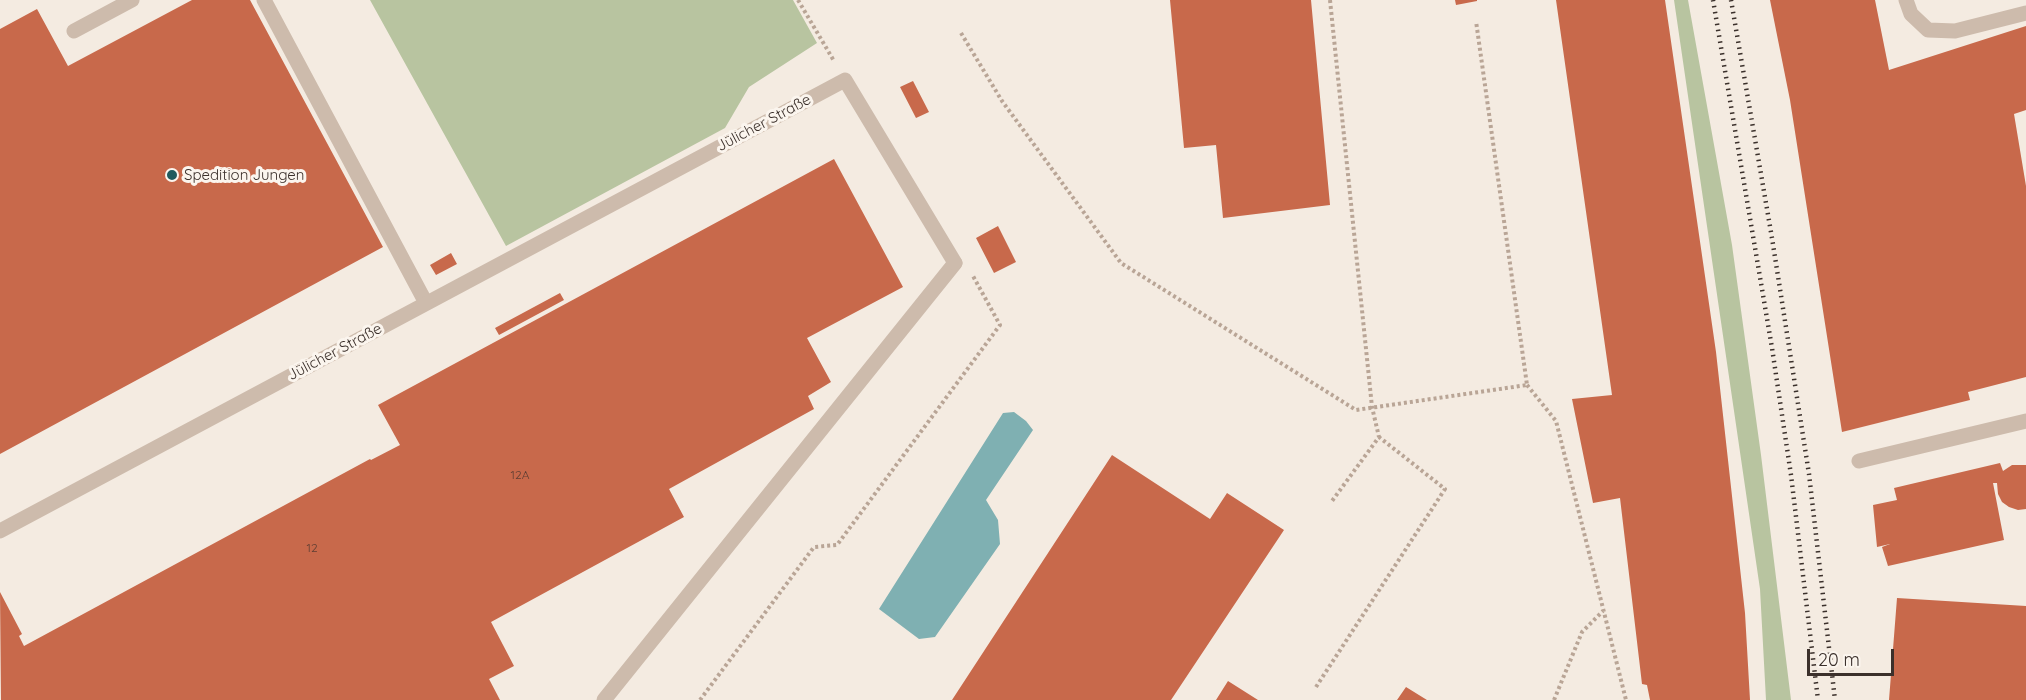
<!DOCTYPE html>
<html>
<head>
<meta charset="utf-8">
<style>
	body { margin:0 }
	#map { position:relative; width:2026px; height:700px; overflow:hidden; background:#f4ebe1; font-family:Quicksand,sans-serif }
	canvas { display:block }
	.scale { position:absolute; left:1807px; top:649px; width:87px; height:27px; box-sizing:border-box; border:3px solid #3b302b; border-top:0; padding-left:8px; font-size:18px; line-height:21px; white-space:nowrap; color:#3b302b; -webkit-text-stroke:4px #fbf5ee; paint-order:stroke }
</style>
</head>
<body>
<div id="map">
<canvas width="2026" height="700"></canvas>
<div class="scale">20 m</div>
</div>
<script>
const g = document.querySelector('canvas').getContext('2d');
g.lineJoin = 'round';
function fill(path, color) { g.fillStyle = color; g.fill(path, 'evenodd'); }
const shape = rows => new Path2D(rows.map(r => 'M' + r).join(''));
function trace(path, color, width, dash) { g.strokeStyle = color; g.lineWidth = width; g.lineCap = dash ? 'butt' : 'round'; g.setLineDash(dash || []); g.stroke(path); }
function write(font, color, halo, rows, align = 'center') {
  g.font = font + ' Quicksand,sans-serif'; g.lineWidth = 6; g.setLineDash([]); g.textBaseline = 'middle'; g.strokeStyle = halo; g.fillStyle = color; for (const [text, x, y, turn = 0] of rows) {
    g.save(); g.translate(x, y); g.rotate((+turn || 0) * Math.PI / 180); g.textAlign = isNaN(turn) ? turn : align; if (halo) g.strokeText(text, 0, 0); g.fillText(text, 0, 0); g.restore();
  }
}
fill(shape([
	[370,0,793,0,817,43,749,87,725,128,506,246],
	[1674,0,1688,0,1732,245,1761,455,1791,700,1766,700,1760,589]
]), '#b8c4a0');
fill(shape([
	[1014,412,1026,421,1033,430,986,500,998,520,1000,544,935,637,919,639,879,609,1003,413]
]), '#7fb0b2');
fill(shape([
	[192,0,250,0,383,247,0,454,0,29,37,9,68,66],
	[1170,0,1311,0,1330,205,1223,218,1216,145,1184,148],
	[1455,0,1477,0,1477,1,1456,5],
	[1556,0,1665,0,1716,352,1745,613,1750,700,1650,700,1647,685,1642,684,1620,498,1593,503,1572,399,1612,395],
	[1770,0,1875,0,1889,70,2026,26,2026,110,2014,114,2026,186,2026,377,1968,392,1970,400,1842,432,1790,100],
	[913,81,929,112,916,118,900,87],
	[834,159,903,287,807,338,831,382,808,396,814,409,669,489,684,517,491,622,514,666,489,679,500,700,1,700,0,592,22,634,19,636,24,646,370,459,371,460,400,445,378,405],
	[998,226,1016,262,994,273,976,238],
	[451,253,457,264,436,275,430,265],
	[560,293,564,300,499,335,495,328],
	[1112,455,1210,519,1227,493,1284,530,1171,700,952,700],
	[2000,463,2003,471,2012,465,2026,465,2026,509,2018,510,2009,507,2002,502,1998,494,1997,483,1993,483,2004,540,1888,566,1882,547,1890,544,1877,547,1873,505,1897,500,1894,488],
	[1897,598,2026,606,2026,700,1889,700],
	[1228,681,1258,700,1216,700],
	[1406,687,1427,700,1397,700]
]), '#c8694b');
trace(shape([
	[798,0,834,61],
	[1330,0,1372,407,1379,437,1332,501],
	[961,33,1002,101,1121,263,1356,410,1527,385,1476,21],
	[1527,385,1556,421,1626,700],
	[1316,687,1445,489,1379,437],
	[700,700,814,547,837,545,1000,325,973,276],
	[1554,700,1582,632,1603,611]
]), '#b9a596', 4, [3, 3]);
trace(shape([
	[264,0,426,303],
	[74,31,132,0],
	[604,700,955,263]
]), '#cdbbac', 15);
trace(shape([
	[1906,0,1911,14,1928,30,1955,31,2026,13],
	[1859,461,2026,421],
	[0,531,845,80,955,263]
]), '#cdbbac', 15);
trace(shape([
	[1713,0,1772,348,1791,475,1818,700],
	[1731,0,1772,238,1809,474,1835,700]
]), '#3b302b', 4.5, [1.5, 4.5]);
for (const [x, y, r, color] of [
	[172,175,6,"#1f5a5e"]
]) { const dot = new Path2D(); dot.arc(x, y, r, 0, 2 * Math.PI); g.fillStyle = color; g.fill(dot); trace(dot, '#fbf5ee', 2); }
write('12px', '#5e3e33', null, [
	["12A",520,475],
	["12",312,548]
]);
write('15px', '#3b302b', '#fbf5ee', [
	["Jülicher Straße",764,123,-28],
	["Jülicher Straße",335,352,-28]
]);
write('15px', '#3b302b', '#fbf5ee', [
	["Spedition Jungen",184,175]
], 'left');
</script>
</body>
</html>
